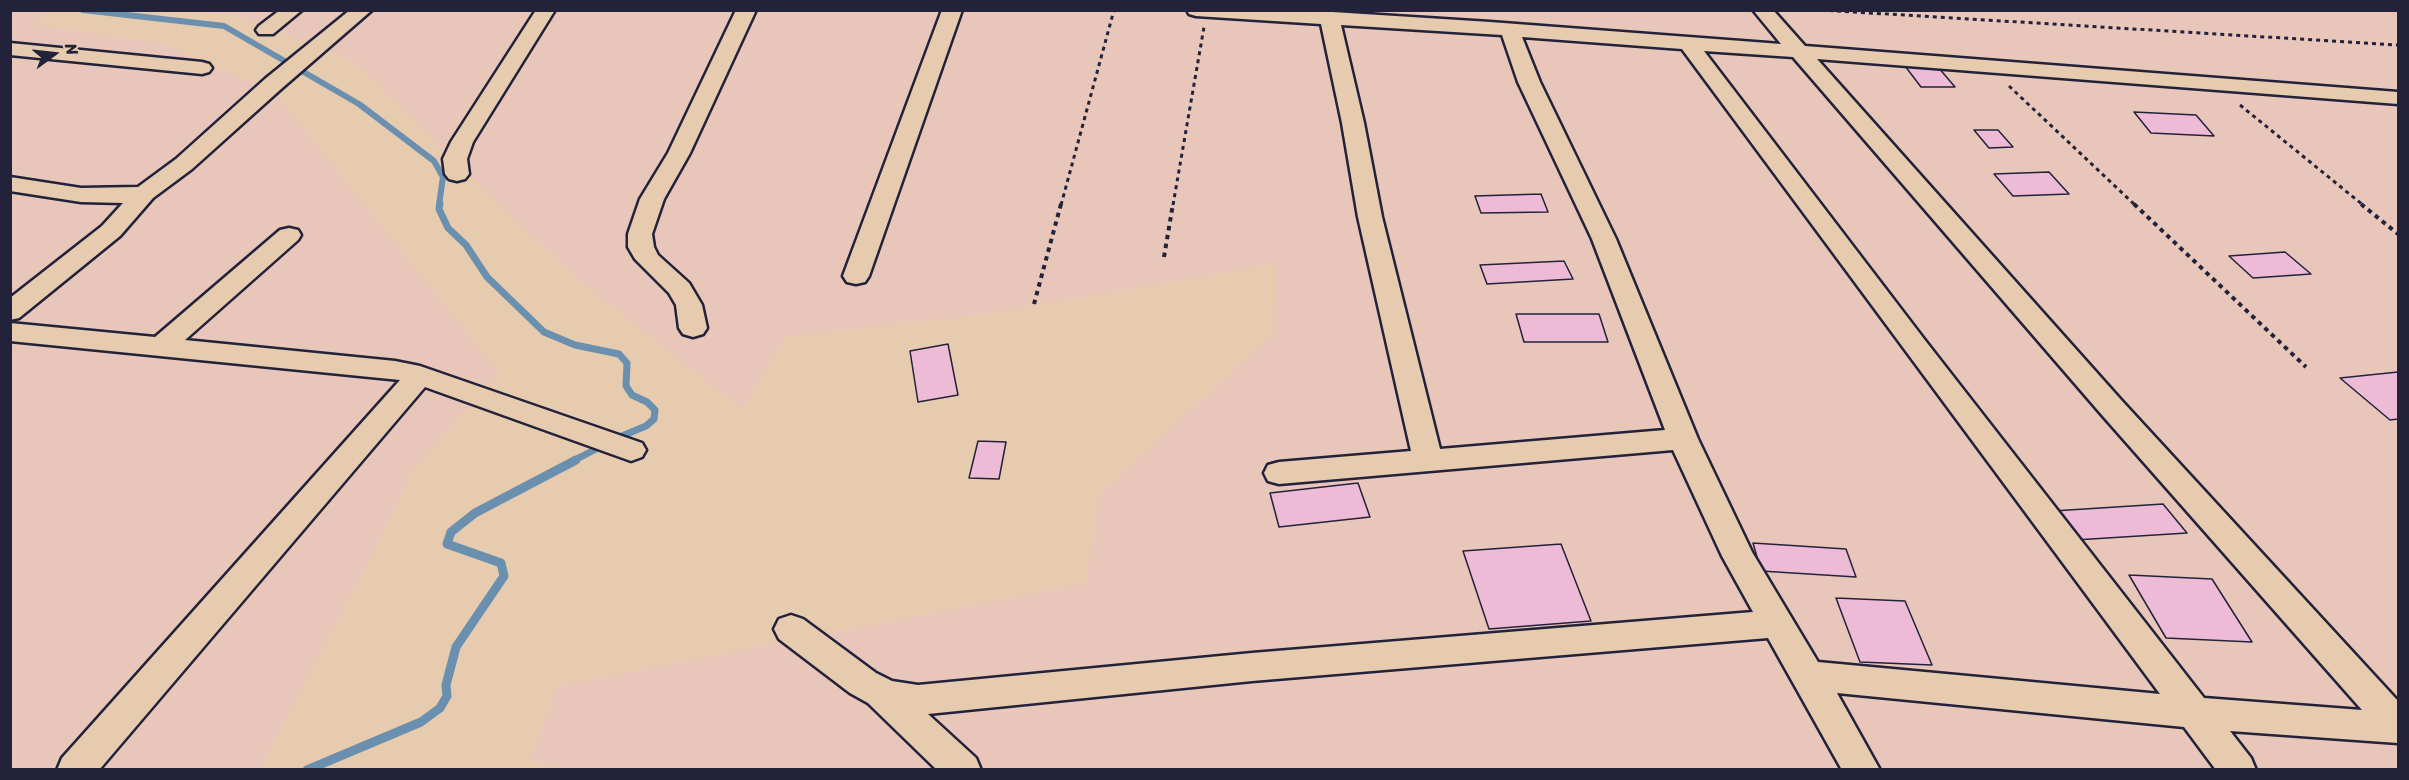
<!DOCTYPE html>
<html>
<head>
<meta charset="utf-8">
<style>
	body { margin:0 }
	#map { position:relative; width:2409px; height:780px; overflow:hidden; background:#e7cbae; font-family:Sriracha,sans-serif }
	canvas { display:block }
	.frame { position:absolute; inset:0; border:12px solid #22223b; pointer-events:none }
	.north { position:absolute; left:24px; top:24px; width:60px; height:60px; -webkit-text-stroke:4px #e7cbae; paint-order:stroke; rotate:75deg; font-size:16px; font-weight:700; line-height:24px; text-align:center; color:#22223b }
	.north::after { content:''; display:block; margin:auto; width:21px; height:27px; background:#22223b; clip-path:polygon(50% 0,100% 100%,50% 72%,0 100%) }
</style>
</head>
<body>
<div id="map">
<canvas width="2409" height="780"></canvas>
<div class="frame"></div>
<div class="north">N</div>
</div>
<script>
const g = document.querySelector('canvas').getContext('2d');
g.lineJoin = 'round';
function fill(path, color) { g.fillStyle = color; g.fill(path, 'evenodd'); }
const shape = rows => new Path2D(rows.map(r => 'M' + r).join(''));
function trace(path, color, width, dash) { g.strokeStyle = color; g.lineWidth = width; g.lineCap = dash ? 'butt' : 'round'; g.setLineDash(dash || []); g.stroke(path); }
fill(shape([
	[10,11,48,11,37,25,160,43,275,92,499,372,413,471,372,556,260,769,11,769],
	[169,11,2398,11,2398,769,559,770,530,760,557,686,1086,583,1099,494,1274,333,1275,264,985,314,786,337,742,410,572,275,353,61,235,15]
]), '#e9c6ba');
trace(shape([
	[83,10,224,26,359,104,434,161,443,177,439,205]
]), '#6b90af', 6);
trace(shape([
	[440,204,439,209,448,228,466,245,487,277,544,332,575,345,619,354,627,363,626,386,632,395,647,402,655,410,654,419,646,426,617,438,573,461]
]), '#6b90af', 7);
trace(shape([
	[307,770,421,722,440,708,447,696,446,685,456,647,504,576,501,563,447,544,451,532,475,513,576,460]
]), '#6b90af', 9);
const building = shape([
	[1905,66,1938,67,1955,87,1921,87,1905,66],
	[2134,112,2196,115,2214,136,2151,133,2134,112],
	[1974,130,1998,130,2013,147,1989,148,1974,130],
	[2049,172,2069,194,2013,196,1994,174,2049,172],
	[1541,194,1548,212,1481,213,1475,196,1541,194],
	[2285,252,2311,274,2253,278,2229,256,2285,252],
	[1564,261,1573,279,1487,284,1480,265,1564,261],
	[1516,314,1599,314,1608,342,1524,342,1516,314],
	[948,344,958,395,918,402,910,351,948,344],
	[2398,372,2398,419,2390,420,2340,378,2398,372],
	[978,441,1006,442,999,479,969,478,978,441],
	[1358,483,1370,517,1279,527,1270,493,1358,483],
	[2163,504,2187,533,2075,540,2053,511,2163,504],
	[1753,543,1846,549,1856,577,1761,571,1753,543],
	[1561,544,1591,621,1489,629,1463,551,1561,544],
	[2129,575,2212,579,2252,642,2166,638,2129,575],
	[1836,598,1905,601,1932,665,1860,662,1836,598]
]);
fill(building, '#eebbd7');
trace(building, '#22223b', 1.5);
const street = shape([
	[280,10,302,10,273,34,259,34,256,30,259,26,280,10],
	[350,10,372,10,281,89,192,169,153,198,120,236,19,318,10,320,10,298,102,226,123,203,81,202,10,191,10,177,81,188,138,187,176,159,265,79,350,10],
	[536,10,555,10,473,142,467,159,469,174,465,179,457,181,449,179,445,174,443,159,451,142,536,10],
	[736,10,756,10,690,153,664,199,652,234,654,247,658,255,689,283,702,305,707,328,703,334,693,337,683,334,679,328,676,305,669,293,635,259,628,247,628,234,640,199,668,153,736,10],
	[942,10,962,10,869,276,865,282,856,284,847,282,843,276,942,10],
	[1187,10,1301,10,1490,22,1781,44,1753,10,1773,10,1805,46,2398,92,2398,104,1817,59,2122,401,2398,701,2398,743,2230,731,2251,758,2256,770,2216,770,2184,727,1837,693,1880,770,1842,770,1768,638,1252,681,928,714,976,758,981,770,937,770,868,703,850,693,779,639,774,629,779,619,791,615,803,619,876,673,892,681,918,685,1252,653,1753,612,1722,556,1673,450,1279,484,1268,481,1264,473,1268,465,1279,462,1411,451,1358,217,1342,123,1321,24,1196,16,1189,14,1187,10],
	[1341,25,1502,35,1518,82,1592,239,1665,430,1440,449,1382,217,1364,123,1341,25],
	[1522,37,1682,49,2160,694,1818,662,1752,552,1698,439,1616,239,1540,82,1522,37],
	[1704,51,1793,57,2102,415,2362,710,2204,698,1924,339,1704,51],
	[10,43,202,62,209,64,212,68,209,72,202,74,10,55,10,43],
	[289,228,298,230,301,235,298,240,185,340,395,361,420,366,642,443,646,450,642,457,631,461,425,387,99,770,57,770,62,758,400,380,10,341,10,323,155,337,280,230,289,228]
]);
trace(street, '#22223b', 5);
trace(shape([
	[1821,10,2398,45],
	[2009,86,2135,205],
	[2240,105,2363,205],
	[1061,205,1114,10],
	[1173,205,1204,27]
]), '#22223b', 3, [4, 4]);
trace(shape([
	[2134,204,2306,367],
	[2361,204,2398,234],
	[1164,257,1173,204],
	[1034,304,1061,204]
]), '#22223b', 4, [4.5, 4.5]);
fill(street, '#e7cbae');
</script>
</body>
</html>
